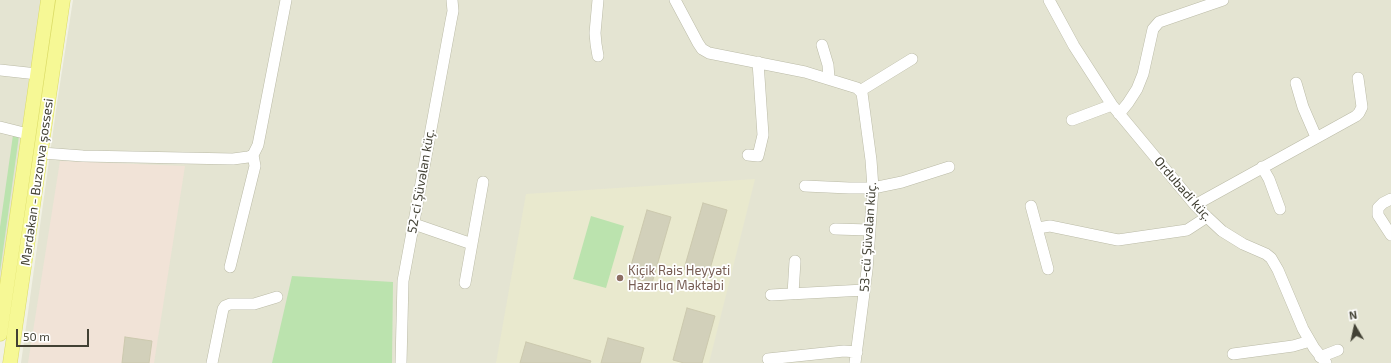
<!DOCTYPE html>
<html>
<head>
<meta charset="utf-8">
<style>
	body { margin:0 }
	#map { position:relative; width:1391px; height:363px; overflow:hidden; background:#f1f1e4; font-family:"Exo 2",sans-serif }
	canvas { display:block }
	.north { position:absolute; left:1335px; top:307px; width:40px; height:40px; -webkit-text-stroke:3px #fff; paint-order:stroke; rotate:351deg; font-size:11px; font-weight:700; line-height:16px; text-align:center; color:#424134 }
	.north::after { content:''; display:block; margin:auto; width:14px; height:18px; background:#424134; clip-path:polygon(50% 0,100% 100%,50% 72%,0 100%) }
	.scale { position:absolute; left:16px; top:329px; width:73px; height:18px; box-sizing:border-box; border:2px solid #424134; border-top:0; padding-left:5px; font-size:12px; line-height:14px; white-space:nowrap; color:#424134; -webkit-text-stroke:3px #fff; paint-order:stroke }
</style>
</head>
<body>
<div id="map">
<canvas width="1391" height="363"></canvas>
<div class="north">N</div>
<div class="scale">50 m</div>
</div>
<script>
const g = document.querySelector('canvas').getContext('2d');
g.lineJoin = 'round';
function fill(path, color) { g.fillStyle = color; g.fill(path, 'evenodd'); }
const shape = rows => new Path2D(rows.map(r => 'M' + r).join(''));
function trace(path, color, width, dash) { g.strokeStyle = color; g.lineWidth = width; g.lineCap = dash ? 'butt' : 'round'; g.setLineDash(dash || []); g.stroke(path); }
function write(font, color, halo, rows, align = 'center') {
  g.font = font + ' "Exo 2",sans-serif'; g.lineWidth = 3.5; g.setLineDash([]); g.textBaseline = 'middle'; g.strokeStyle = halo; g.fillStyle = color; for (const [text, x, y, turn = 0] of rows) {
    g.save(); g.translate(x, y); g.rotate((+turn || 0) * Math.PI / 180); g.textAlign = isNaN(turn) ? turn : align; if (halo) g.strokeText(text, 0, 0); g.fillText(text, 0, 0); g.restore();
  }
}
fill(shape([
	[0,0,43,0,0,298],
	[73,0,1391,0,1391,363,21,363,57,103]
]), '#e4e4d2');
fill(shape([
	[755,179,709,363,496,363,526,194]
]), '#e9e9ce');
fill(shape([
	[60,161,185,166,154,363,28,363]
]), '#f1e3d7');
fill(shape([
	[13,135,19,136,0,272,0,227],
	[591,216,624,226,606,288,573,279],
	[292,276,393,282,392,363,272,363]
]), '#bbe3ae');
const building = shape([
	[703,203,727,210,708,276,684,269,703,203],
	[647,210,671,217,652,283,628,276,647,210],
	[687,308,715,316,702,363,684,363,673,360,687,308],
	[125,337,152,341,149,363,122,363,125,337],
	[608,338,644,348,640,363,601,363,608,338],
	[526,342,591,361,590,363,520,363,526,342]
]);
fill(building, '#d2d0ba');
trace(building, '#ccc9ae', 1);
const minor = shape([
	[675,0,698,43,702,49,709,53,805,72,857,88,862,93,871,160,873,188,867,270,855,363],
	[1049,0,1074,46,1112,105,1195,205,1207,217,1222,231,1243,244,1266,254,1271,258,1278,270,1303,329,1314,348,1326,363],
	[822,45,828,65,829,78],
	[598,56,596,44,595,33,598,0],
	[0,70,37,74],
	[1296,83,1303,107,1316,137],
	[860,91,912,59],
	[1119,114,1128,103,1137,89,1143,74,1153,29,1159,22,1223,0],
	[1072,120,1112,105],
	[0,127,28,134],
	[42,153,83,156,233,159,248,157,253,155,258,145,286,0],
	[748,155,758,156,763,135,758,62],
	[1262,167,1269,179,1280,209],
	[805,186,849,188,873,188,902,182,949,167],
	[1391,199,1383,203,1378,208,1378,215,1391,235],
	[1195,205,1356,116,1359,113,1362,107,1358,78],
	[1031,206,1048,269],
	[414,224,472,244],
	[1038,228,1050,226,1118,240,1187,230,1207,217],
	[835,229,870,230],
	[230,267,255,166,253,155],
	[465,283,483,182],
	[793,294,795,261],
	[771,295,864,290],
	[1233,354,1293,346,1310,341],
	[1320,357,1338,350],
	[768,359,844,351,857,352],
	[212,363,223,309,225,306,230,304,254,304,277,297],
	[401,363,403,281,451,21,453,11,452,0]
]);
const major = shape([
	[0,334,48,0],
	[10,363,63,0]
]);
trace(minor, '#bbbba7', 12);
trace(major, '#dbdc67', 15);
trace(minor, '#fff', 11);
trace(major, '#f6f895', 14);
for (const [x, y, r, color] of [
	[620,278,4,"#8d6e63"]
]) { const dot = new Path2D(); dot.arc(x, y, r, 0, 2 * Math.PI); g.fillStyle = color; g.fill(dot); trace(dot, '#fff', 1.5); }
write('13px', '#424134', '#fff', [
	["52-ci Şüvəlan küç.",421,181,-80],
	["Mərdəkan - Buzonva şossesi",37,182,-82],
	["Ordubadi küç.",1183,189,49],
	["53-cü Şüvəlan küç.",868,237,-86]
]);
write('13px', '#785e54', '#fff', [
	["Kiçik Rəis Heyyəti",628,271],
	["Hazırlıq Məktəbi",628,286]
], 'left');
</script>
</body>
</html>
